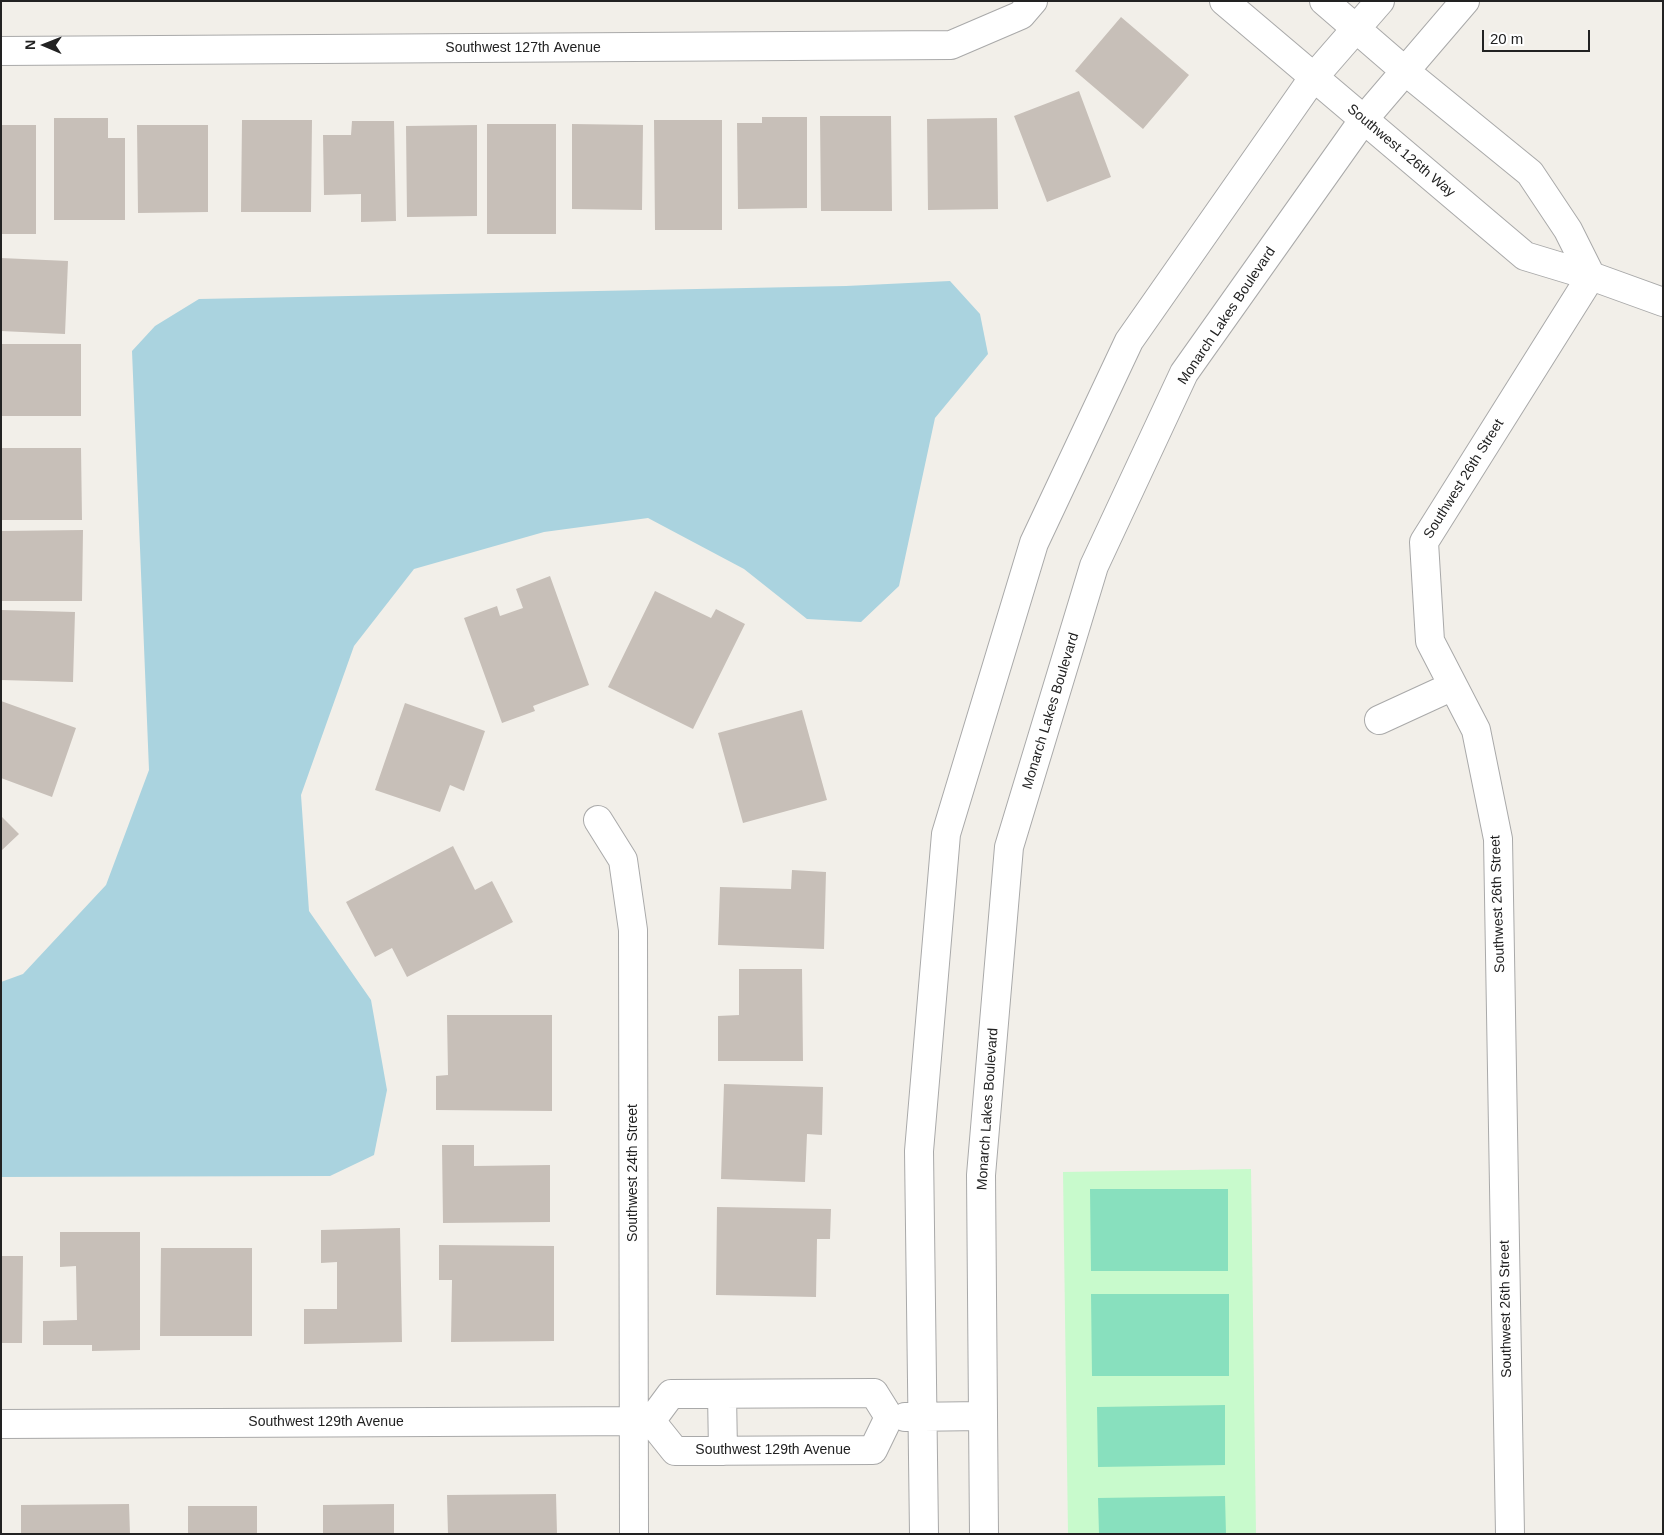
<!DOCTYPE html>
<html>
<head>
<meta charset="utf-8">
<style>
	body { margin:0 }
	#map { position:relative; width:1664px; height:1535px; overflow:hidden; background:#f2efe9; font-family:Arial,sans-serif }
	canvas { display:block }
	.frame { position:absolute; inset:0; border:2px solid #222; pointer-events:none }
	.north { position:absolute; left:20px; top:20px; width:50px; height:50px; -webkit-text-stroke:4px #fff; paint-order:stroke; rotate:271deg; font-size:14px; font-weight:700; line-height:20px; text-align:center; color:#222 }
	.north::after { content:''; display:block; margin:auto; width:18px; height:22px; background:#222; clip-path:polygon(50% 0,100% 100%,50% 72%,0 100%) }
	.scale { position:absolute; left:1482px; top:30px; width:108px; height:22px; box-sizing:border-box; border:2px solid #222; border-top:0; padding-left:6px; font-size:15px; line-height:18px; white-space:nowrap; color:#222; -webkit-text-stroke:4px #fff; paint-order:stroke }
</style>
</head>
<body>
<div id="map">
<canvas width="1664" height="1535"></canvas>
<div class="frame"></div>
<div class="north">N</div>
<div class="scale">20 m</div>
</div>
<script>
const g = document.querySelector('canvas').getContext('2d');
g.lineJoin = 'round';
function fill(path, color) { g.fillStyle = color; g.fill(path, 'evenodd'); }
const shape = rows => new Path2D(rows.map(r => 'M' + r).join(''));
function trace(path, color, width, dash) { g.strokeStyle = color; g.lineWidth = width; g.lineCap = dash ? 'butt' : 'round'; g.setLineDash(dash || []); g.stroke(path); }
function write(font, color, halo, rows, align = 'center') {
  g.font = font + ' Arial,sans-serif'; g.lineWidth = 4.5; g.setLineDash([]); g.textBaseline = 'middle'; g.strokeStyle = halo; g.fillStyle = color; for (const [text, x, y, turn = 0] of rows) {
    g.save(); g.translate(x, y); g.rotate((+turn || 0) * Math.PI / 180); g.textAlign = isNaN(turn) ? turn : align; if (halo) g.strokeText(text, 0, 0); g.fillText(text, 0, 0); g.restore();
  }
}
fill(shape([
	[1251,1169,1256,1534,1068,1534,1063,1172]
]), '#c8facc');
fill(shape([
	[1090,1189,1228,1189,1228,1271,1091,1271],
	[1091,1294,1229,1294,1229,1376,1092,1376],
	[1225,1405,1225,1465,1098,1467,1097,1407],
	[1225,1496,1226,1534,1099,1534,1098,1498]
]), '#88e0be');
fill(shape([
	[950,281,980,314,988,354,935,418,899,586,861,622,807,619,744,569,648,518,544,532,414,569,354,646,301,795,309,911,371,1000,387,1090,374,1155,330,1176,1,1177,1,982,23,974,106,885,149,770,132,351,155,326,199,299,846,286]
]), '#aad3df');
fill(shape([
	[1121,17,1189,75,1143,129,1075,71],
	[1079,91,1111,177,1047,202,1014,116],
	[820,116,891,116,892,211,821,211],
	[762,117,807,117,807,208,738,209,737,123,762,123],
	[54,118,108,118,108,138,125,138,125,220,54,220],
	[997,118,998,209,928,210,927,119],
	[242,120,312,120,311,212,241,212],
	[654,120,722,120,722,230,655,230],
	[352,121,394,121,396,221,361,222,361,194,324,195,323,135,351,135],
	[487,124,556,124,556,234,487,234],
	[572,124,643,125,642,210,572,209],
	[1,125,36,125,36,234,1,234],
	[137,125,208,125,208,212,138,213],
	[477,125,477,216,407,217,406,126],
	[1,258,68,261,65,334,1,331],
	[1,344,81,344,81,416,1,416],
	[1,448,81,448,82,520,1,520],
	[83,530,82,601,1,601,1,531],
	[550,576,589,685,533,706,535,711,502,723,464,618,497,606,500,616,523,608,516,589],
	[655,591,711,618,716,609,745,624,693,729,608,687],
	[1,610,75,612,73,682,1,680],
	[1,701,76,728,52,797,1,778],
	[405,703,485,731,464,791,450,785,440,812,375,790],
	[802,710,827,800,743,823,718,733],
	[1,816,19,834,1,851],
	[453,846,475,890,492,881,513,922,407,977,392,948,375,957,346,902],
	[792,870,826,872,824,949,718,945,720,887,791,889],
	[739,969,802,969,803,1061,718,1061,718,1016,739,1015],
	[447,1015,552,1015,552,1111,436,1110,436,1076,448,1075],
	[724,1084,823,1087,822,1135,807,1134,805,1182,721,1179],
	[442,1145,474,1145,474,1166,550,1165,550,1222,443,1223],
	[717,1207,831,1209,830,1239,817,1239,816,1297,716,1295],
	[400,1228,402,1342,304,1344,304,1309,337,1309,337,1262,321,1263,321,1230],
	[60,1232,140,1232,140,1350,92,1351,92,1345,43,1345,43,1321,77,1320,76,1266,60,1267],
	[439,1245,554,1246,554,1341,451,1342,452,1280,439,1280],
	[161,1248,252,1248,252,1336,160,1336],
	[1,1256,23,1256,22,1343,1,1343],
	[556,1494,557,1534,448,1534,447,1495],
	[129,1504,130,1534,21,1534,21,1505],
	[394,1504,394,1534,323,1534,323,1505],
	[188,1506,257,1506,257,1534,188,1534]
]), '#c7bfb8');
const minor = shape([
	[1224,1,1525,256,1591,276,1663,302],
	[1324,1,1405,71,1530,173,1568,230,1591,276],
	[1,51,951,45,1021,15,1033,1],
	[1379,720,1453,686],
	[598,820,623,860,633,930,634,1534],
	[874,1393,889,1417,873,1450,675,1451,651,1421,671,1394,874,1393],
	[722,1394,723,1451],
	[905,1417,983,1416],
	[1,1424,650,1421],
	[924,1534,919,1151,946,834,1034,543,1129,341,1313,78,1380,1],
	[984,1534,981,1175,1009,847,1094,566,1184,373,1364,119,1465,1],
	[1510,1534,1498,839,1476,730,1430,641,1424,542,1591,276]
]);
trace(minor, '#a9a9a9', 30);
trace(minor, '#fff', 28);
write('14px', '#222', '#fff', [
	["Southwest 127th Avenue",523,48],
	["Southwest 126th Way",1401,151,40],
	["Monarch Lakes Boulevard",1227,316,-56],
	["Southwest 26th Street",1464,479,-58],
	["Monarch Lakes Boulevard",1051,711,-73],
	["Southwest 26th Street",1498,904,-92],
	["Monarch Lakes Boulevard",988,1109,-86],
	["Southwest 24th Street",633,1173,-90],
	["Southwest 26th Street",1506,1309,-91],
	["Southwest 129th Avenue",326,1422],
	["Southwest 129th Avenue",773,1450]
]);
</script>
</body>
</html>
